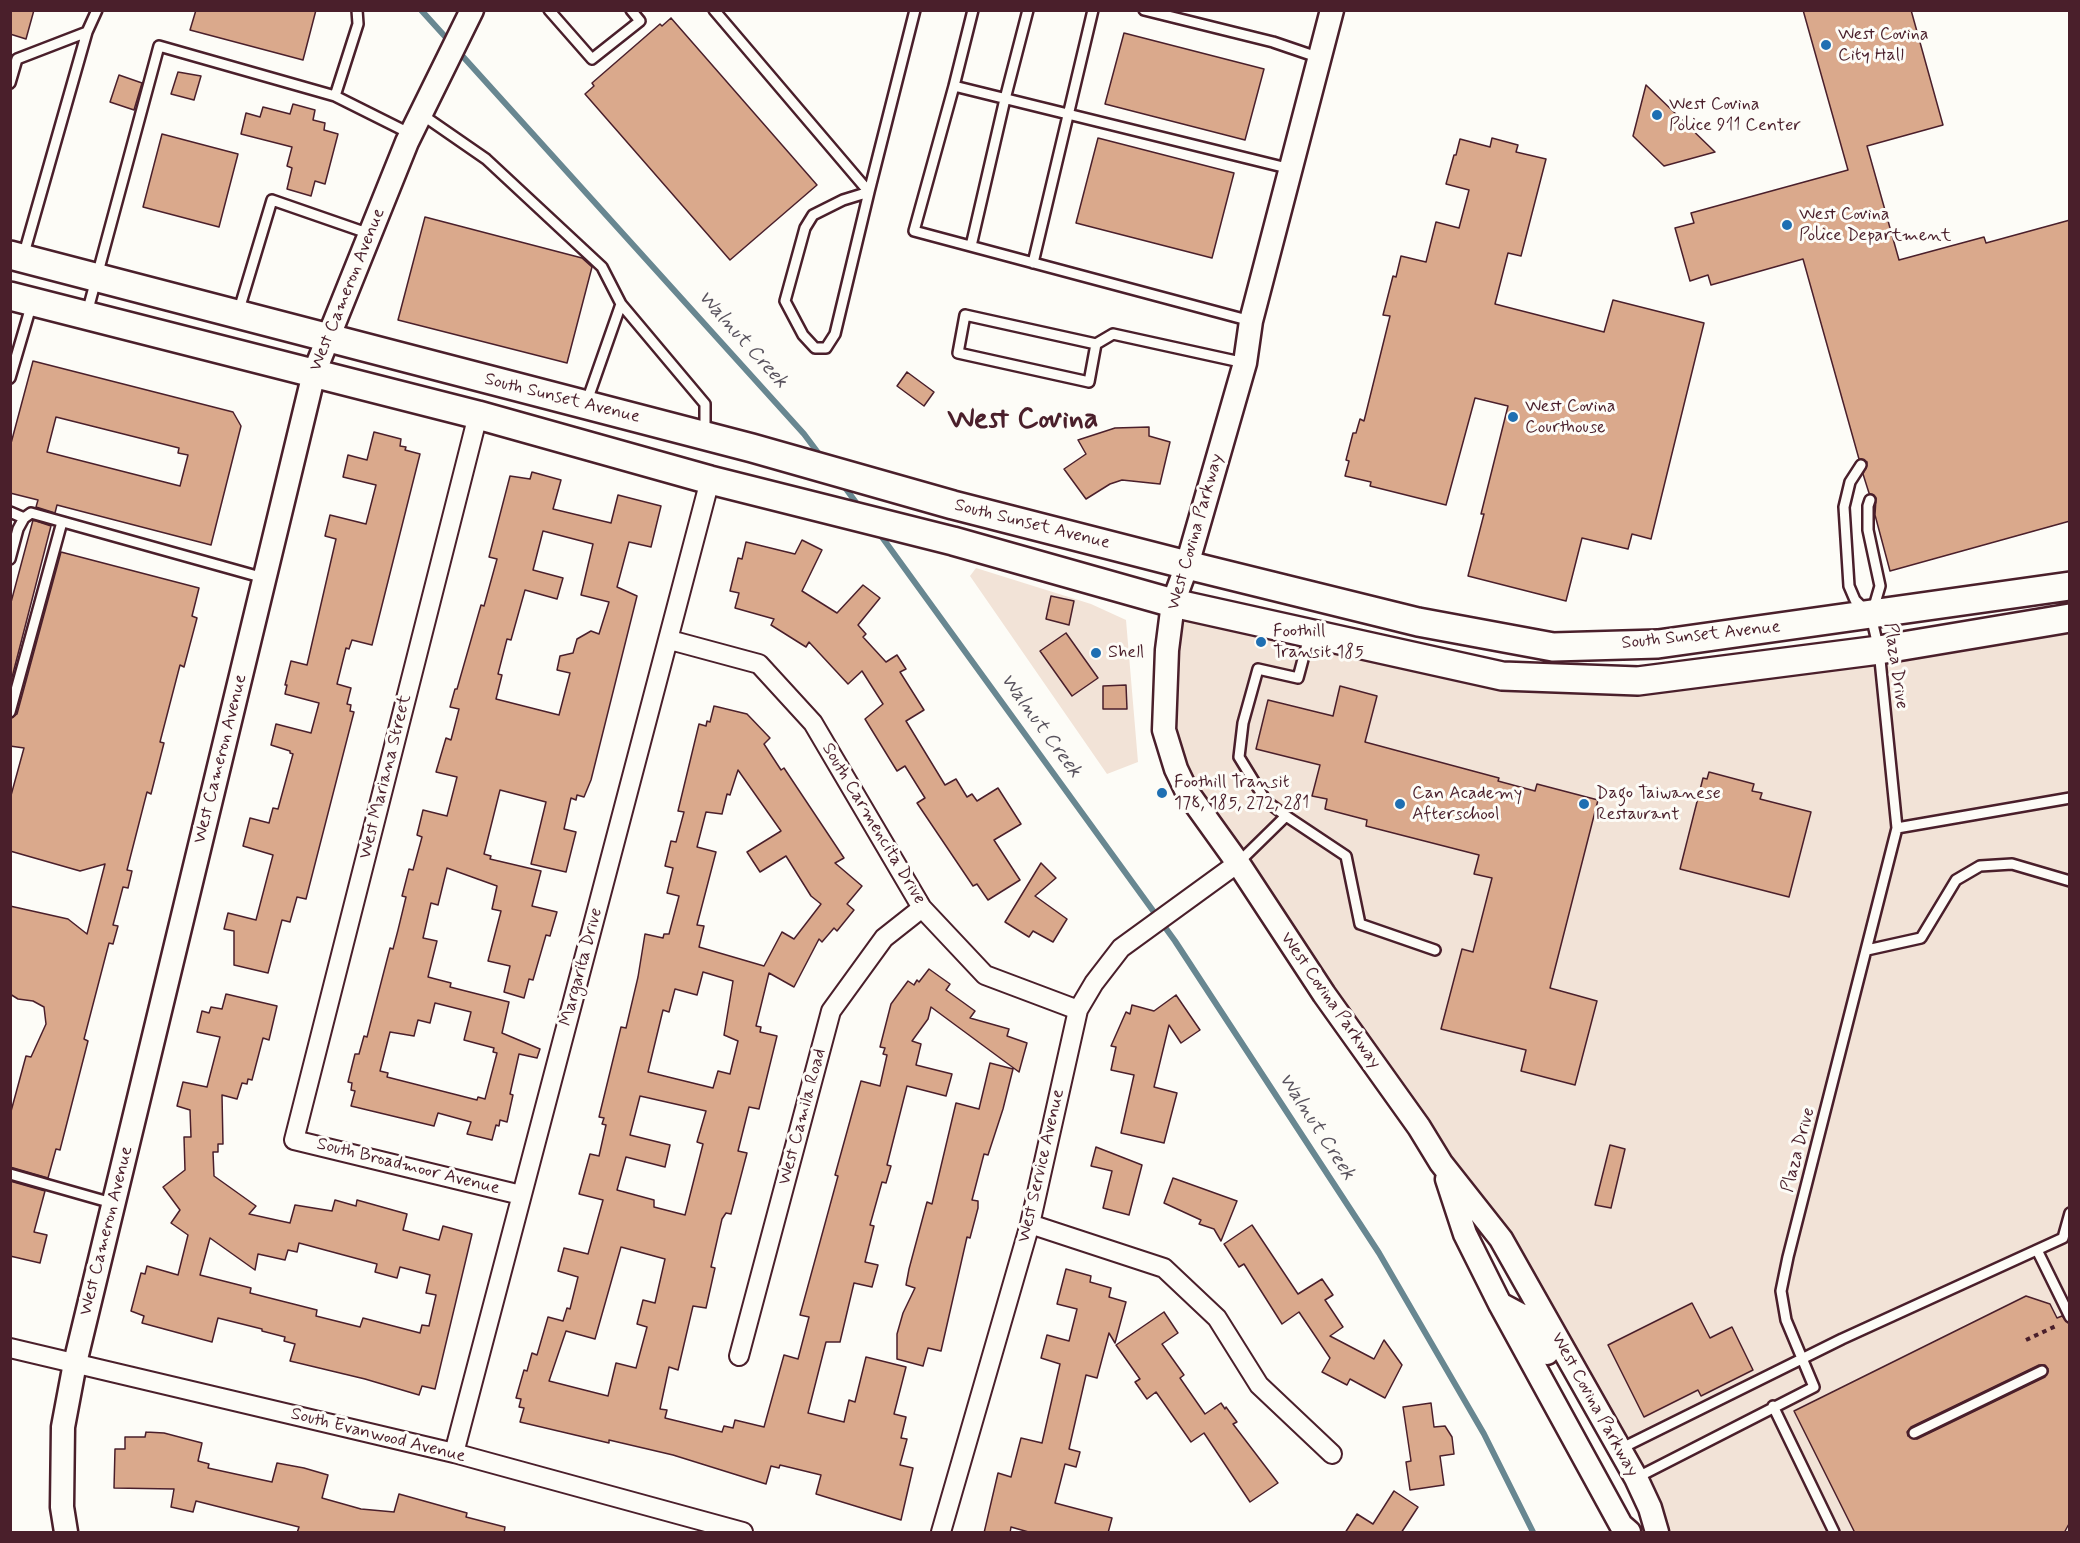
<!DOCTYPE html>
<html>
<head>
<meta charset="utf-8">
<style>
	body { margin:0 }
	#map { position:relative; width:2080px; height:1543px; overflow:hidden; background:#fdfcf7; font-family:Mynerve,sans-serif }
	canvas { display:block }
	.frame { position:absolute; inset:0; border:12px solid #4a1f2b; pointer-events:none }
</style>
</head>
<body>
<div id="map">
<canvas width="2080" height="1543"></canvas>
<div class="frame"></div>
</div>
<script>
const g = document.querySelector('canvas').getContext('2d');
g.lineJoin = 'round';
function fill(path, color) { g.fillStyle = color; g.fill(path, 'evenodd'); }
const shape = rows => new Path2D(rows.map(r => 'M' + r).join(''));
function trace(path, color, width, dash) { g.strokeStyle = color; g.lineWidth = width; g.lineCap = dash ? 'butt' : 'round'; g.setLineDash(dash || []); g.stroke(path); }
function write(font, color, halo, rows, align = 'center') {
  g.font = font + ' Mynerve,sans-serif'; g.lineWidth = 6; g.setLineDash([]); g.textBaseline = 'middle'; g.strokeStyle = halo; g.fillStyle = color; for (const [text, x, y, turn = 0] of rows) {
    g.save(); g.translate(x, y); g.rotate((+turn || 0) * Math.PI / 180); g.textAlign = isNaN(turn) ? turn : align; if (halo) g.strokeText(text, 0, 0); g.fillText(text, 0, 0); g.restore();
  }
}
fill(shape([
	[976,568,1091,604,1126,620,1138,762,1107,774,970,576],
	[1173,603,1502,676,1638,681,2069,617,2069,1532,1650,1532,1626,1481,1609,1456,1485,1236,1176,769]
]), '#f2e3d7');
trace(shape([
	[421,10,450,42],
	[457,50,804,434,822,458],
	[841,482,860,508],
	[879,533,1175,941,1379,1253,1484,1434,1533,1532]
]), '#688791', 6);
const building = shape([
	[10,10,34,10,26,39,10,34,10,10],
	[196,10,316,10,303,60,190,30,196,10],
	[1803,10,1911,10,1943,125,1867,146,1899,260,1984,237,1986,243,2070,220,2070,521,1890,571,1875,515,1876,498,1869,493,1863,474,1867,462,1859,459,1803,259,1711,285,1708,275,1690,281,1675,228,1694,223,1691,213,1848,170,1803,10],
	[671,18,817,185,730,260,585,94,594,86,592,83,660,24,662,26,671,18],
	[1124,33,1264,69,1245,140,1105,104,1124,33],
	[178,72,201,76,194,100,171,94,178,72],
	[119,75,142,83,134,110,110,102,119,75],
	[1646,85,1715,152,1664,166,1633,136,1646,85],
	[293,104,315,110,313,120,325,123,324,130,338,134,325,184,315,181,311,196,287,189,292,168,287,166,292,147,241,134,246,113,260,117,263,107,290,114,293,104],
	[162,134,238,154,219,227,143,207,162,134],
	[1098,138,1234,173,1212,258,1076,223,1098,138],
	[1492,138,1518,145,1516,152,1546,159,1521,256,1508,253,1495,304,1604,332,1613,300,1704,323,1651,539,1632,534,1628,549,1582,538,1566,601,1468,576,1484,514,1481,514,1508,406,1475,398,1446,505,1370,486,1371,482,1345,476,1349,461,1346,460,1353,433,1356,433,1360,419,1364,421,1390,316,1383,315,1393,276,1396,277,1401,256,1426,262,1436,222,1459,228,1469,190,1446,184,1454,155,1456,155,1460,139,1490,147,1492,138],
	[425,217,582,258,592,267,567,363,398,320,425,217],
	[33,361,233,412,241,426,211,545,57,505,55,513,36,507,38,500,10,493,10,447,33,361],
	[56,417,179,448,178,453,188,455,180,486,47,452,56,417],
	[907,372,934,392,924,406,897,386,907,372],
	[1149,427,1149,436,1170,442,1160,484,1122,480,1110,484,1086,499,1064,469,1086,454,1078,440,1115,428,1149,427],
	[374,432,401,439,400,446,406,447,405,450,420,454,372,645,352,640,349,649,346,648,337,684,351,688,347,704,351,705,350,711,354,712,306,899,297,897,290,922,282,920,268,973,234,965,234,931,224,929,228,913,256,920,273,855,243,846,250,818,269,823,273,808,278,809,293,754,290,753,290,751,271,745,276,724,311,733,319,703,285,694,287,685,285,685,291,661,307,665,336,539,325,536,330,515,366,524,376,485,343,477,348,455,367,460,374,432],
	[532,472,561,480,553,509,611,523,618,495,661,506,651,547,629,542,617,587,637,596,591,780,584,797,577,795,576,800,571,798,564,829,576,832,566,872,531,864,546,802,500,790,484,854,491,856,490,859,541,871,532,906,557,912,550,936,546,935,533,980,529,979,524,998,504,992,510,966,488,961,501,911,492,909,497,886,447,868,438,905,431,903,423,938,437,941,428,977,451,983,450,987,509,1002,502,1033,540,1049,537,1058,519,1054,510,1094,513,1095,507,1122,500,1120,499,1126,496,1125,492,1140,467,1134,471,1122,438,1113,434,1126,351,1106,355,1091,351,1090,352,1083,348,1082,355,1054,359,1054,364,1036,367,1037,390,948,393,949,398,930,406,897,402,896,409,869,413,870,422,837,417,835,423,810,447,816,457,777,436,772,446,738,451,740,459,709,450,707,455,689,457,689,481,605,484,606,497,559,489,557,510,476,530,479,532,472],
	[543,531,593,544,581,595,609,602,599,634,591,631,577,639,573,653,560,656,557,670,570,673,559,715,496,699,502,675,498,674,507,639,511,640,525,590,557,599,563,578,533,570,543,531],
	[435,1003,471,1012,464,1040,494,1048,493,1052,497,1053,485,1099,478,1097,477,1100,387,1077,388,1073,380,1071,390,1032,414,1036,418,1020,430,1023,435,1003],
	[33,520,51,526,10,685,10,606,33,520],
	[802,540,822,550,802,591,837,613,863,585,880,598,858,625,866,634,863,637,886,662,897,655,906,669,900,672,924,710,906,721,945,785,956,779,967,797,972,794,977,801,998,788,1021,824,994,840,1020,880,988,900,977,884,973,886,917,803,925,798,905,766,897,771,865,719,883,704,862,671,848,684,809,642,806,647,771,625,774,619,735,608,739,593,730,591,738,558,742,559,746,542,795,554,802,540],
	[61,552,199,588,192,616,197,618,184,667,180,665,160,742,164,743,151,794,147,792,127,870,132,871,128,888,123,887,113,925,118,926,113,944,109,943,84,1039,88,1041,60,1150,56,1149,48,1178,10,1167,10,1115,26,1056,31,1057,46,1024,44,1007,33,1001,18,999,10,994,10,906,68,919,87,934,105,864,80,871,10,851,10,799,24,748,10,746,10,719,17,714,61,552],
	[1051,596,1074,601,1069,625,1046,619,1051,596],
	[1066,633,1098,678,1072,696,1040,651,1066,633],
	[1126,685,1127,709,1103,709,1103,686,1126,685],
	[1340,686,1377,696,1365,742,1499,778,1498,781,1535,791,1537,784,1598,800,1550,988,1597,1001,1575,1085,1521,1071,1526,1050,1441,1029,1462,949,1473,952,1492,878,1474,874,1479,855,1366,826,1367,820,1325,809,1327,799,1312,796,1320,765,1256,749,1268,700,1333,716,1340,686],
	[714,706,747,714,770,738,764,744,781,770,784,768,844,858,835,863,862,886,847,904,854,910,837,931,834,928,822,942,819,939,794,987,769,973,756,1026,761,1027,760,1032,777,1036,759,1109,749,1107,738,1151,747,1153,731,1214,726,1213,722,1219,711,1267,715,1268,706,1308,693,1306,678,1370,669,1367,660,1409,667,1410,665,1418,722,1432,724,1426,733,1428,735,1420,764,1427,784,1355,798,1359,809,1317,800,1315,838,1176,835,1175,861,1081,880,1086,887,1055,883,1054,885,1048,880,1047,891,1004,908,981,914,985,917,980,919,982,929,969,950,984,946,990,975,1011,970,1018,1009,1029,1007,1036,1027,1043,1019,1072,931,1007,928,1019,912,1041,921,1044,916,1065,952,1074,946,1096,907,1086,887,1165,891,1166,886,1183,882,1182,870,1225,874,1226,865,1262,878,1265,872,1287,854,1283,840,1342,826,1342,808,1413,844,1422,849,1400,855,1402,866,1357,906,1367,894,1414,906,1417,901,1438,907,1439,900,1465,913,1468,901,1520,816,1494,821,1475,780,1465,779,1468,771,1466,766,1484,673,1455,609,1440,609,1443,520,1422,524,1408,519,1407,521,1399,516,1398,524,1370,527,1371,532,1353,537,1355,548,1317,563,1321,567,1308,570,1309,578,1277,558,1271,564,1248,588,1254,603,1200,579,1194,590,1154,599,1156,606,1125,602,1124,604,1118,599,1117,621,1027,626,1028,638,977,645,934,663,938,664,934,669,934,679,896,667,893,673,868,665,866,671,841,676,842,684,812,678,811,699,724,706,726,707,721,710,722,714,706],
	[738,770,781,831,747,852,760,872,786,856,811,896,821,904,794,939,782,932,764,966,699,947,704,926,697,925,716,852,697,847,706,812,722,814,727,794,730,795,738,770],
	[703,972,733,981,724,1035,738,1041,730,1074,718,1071,713,1088,648,1072,663,1010,669,1012,675,989,697,995,703,972],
	[640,1096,706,1111,697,1142,703,1144,685,1215,654,1207,654,1200,617,1190,626,1157,665,1167,670,1145,630,1135,640,1096],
	[621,1247,665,1259,655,1303,643,1300,637,1324,647,1327,636,1368,616,1363,608,1396,549,1381,566,1331,595,1339,621,1247],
	[1709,772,1754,784,1752,791,1762,793,1760,799,1811,812,1789,897,1680,869,1703,778,1707,779,1709,772],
	[1041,863,1056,878,1035,896,1067,919,1053,942,1033,931,1029,937,1005,922,1041,863],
	[226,994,277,1006,269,1040,263,1038,252,1080,248,1079,247,1084,242,1083,237,1099,222,1095,223,1144,218,1144,218,1152,213,1152,214,1176,256,1206,249,1214,290,1223,295,1205,332,1211,335,1200,356,1206,357,1200,407,1214,403,1230,439,1240,443,1226,472,1234,435,1389,422,1386,419,1395,365,1379,290,1361,295,1344,284,1341,285,1337,262,1331,262,1329,218,1318,212,1342,142,1323,144,1316,131,1311,141,1273,145,1274,147,1266,178,1275,188,1235,171,1223,180,1210,163,1187,185,1170,184,1137,191,1137,190,1110,177,1106,183,1082,207,1087,220,1037,197,1032,202,1011,209,1013,211,1007,222,1009,226,994],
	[210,1238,255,1270,258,1254,285,1260,288,1250,297,1252,299,1243,377,1264,375,1272,397,1278,400,1267,430,1275,426,1293,436,1295,429,1326,422,1325,420,1333,363,1318,360,1327,316,1316,317,1310,250,1293,251,1288,200,1275,210,1238],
	[1176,995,1200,1030,1181,1043,1169,1025,1154,1087,1177,1093,1164,1143,1121,1133,1134,1075,1111,1070,1116,1047,1111,1046,1126,1012,1130,1014,1132,1005,1154,1011,1176,995],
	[990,1063,1013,1069,1003,1109,988,1155,984,1154,972,1200,978,1201,978,1208,970,1238,967,1237,941,1351,928,1348,923,1366,897,1359,897,1334,903,1313,915,1288,906,1285,909,1269,927,1202,932,1204,956,1103,979,1109,990,1063],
	[1610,1145,1625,1149,1611,1208,1595,1205,1610,1145],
	[1096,1147,1142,1165,1129,1215,1103,1208,1112,1171,1091,1166,1096,1147],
	[1173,1178,1237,1201,1221,1241,1214,1229,1199,1224,1201,1220,1164,1203,1173,1178],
	[10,1181,45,1191,34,1232,47,1235,40,1263,10,1256,10,1181],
	[1252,1225,1298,1294,1322,1279,1333,1295,1325,1300,1343,1327,1330,1336,1374,1359,1384,1340,1402,1365,1385,1398,1350,1379,1347,1385,1322,1372,1330,1358,1299,1312,1282,1324,1244,1264,1239,1267,1224,1244,1252,1225],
	[1066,1269,1091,1276,1090,1282,1111,1288,1109,1297,1126,1302,1115,1343,1109,1333,1097,1378,1086,1375,1069,1449,1080,1452,1076,1467,1065,1464,1055,1503,1112,1518,1108,1533,1032,1533,1011,1527,1010,1533,984,1533,998,1473,1011,1477,1021,1438,1042,1443,1060,1364,1041,1358,1047,1335,1069,1341,1077,1309,1057,1304,1066,1269],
	[2026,1296,2050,1304,2057,1318,2062,1316,2070,1324,2070,1522,2064,1533,1855,1533,1794,1411,2026,1296],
	[2039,1365,2045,1365,2048,1369,2045,1377,1917,1439,1908,1436,1907,1432,1911,1427,2039,1365],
	[1692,1303,1710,1338,1732,1327,1753,1370,1701,1396,1698,1390,1644,1417,1608,1345,1692,1303],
	[1164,1312,1178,1333,1162,1344,1184,1375,1180,1378,1205,1414,1221,1403,1225,1409,1226,1407,1237,1422,1233,1424,1278,1483,1250,1502,1204,1433,1191,1442,1156,1392,1147,1399,1135,1382,1140,1379,1116,1345,1164,1312],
	[1431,1403,1434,1427,1445,1426,1452,1437,1454,1454,1440,1456,1444,1485,1410,1490,1406,1462,1411,1461,1403,1407,1431,1403],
	[146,1432,164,1433,202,1443,198,1461,209,1464,208,1468,272,1482,277,1463,304,1468,328,1475,322,1498,361,1509,394,1512,399,1494,467,1513,466,1517,505,1527,504,1533,297,1533,299,1527,196,1501,193,1512,171,1507,174,1489,114,1488,115,1449,125,1449,125,1437,145,1437,146,1432],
	[1394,1491,1418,1507,1401,1533,1345,1533,1357,1514,1373,1524,1394,1491]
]);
fill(building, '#daa98c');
trace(building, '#4a1f2b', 1.5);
const service = shape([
	[549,10,592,59,640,21,631,10],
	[714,10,869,192,915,10],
	[1144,10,1273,42,1320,58],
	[87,32,97,10],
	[10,83,17,59,87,32,23,257],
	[954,86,973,10],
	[335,96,358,24,357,10],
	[421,114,486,159,602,267,621,304,705,404,705,433],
	[869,192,835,334,826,348,815,348,803,335,785,301,805,228,813,215,843,200,869,192],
	[971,246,1005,99,1028,10],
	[1033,263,1093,10],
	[87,313,159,46,335,96,411,134],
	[238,313,272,200,370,234],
	[1251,321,914,231,954,86,1291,169],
	[1096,344,1089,382,958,353,965,315,1096,344,1113,334,1245,363],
	[10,378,32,303],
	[587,401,621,304],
	[1861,465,1850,482,1844,507,1849,586,1855,600,1865,610],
	[1870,500,1868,506,1868,530,1880,586,1873,610],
	[10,512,24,518],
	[10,559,18,529,24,518,31,513,264,578],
	[10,712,62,522],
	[1286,816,1346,856,1360,924,1435,950],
	[1897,828,2070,798],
	[1238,863,1286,816,1266,801,1239,757,1243,723,1258,669,1298,678,1309,637],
	[1867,950,1921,938,1956,880,1980,866,2012,864,2070,881],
	[10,1174,112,1203],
	[2037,1250,2070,1317],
	[1773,1406,1834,1532],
	[1914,1433,2042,1371],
	[1620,1449,1842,1339,2063,1238,2070,1213],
	[1636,1478,1814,1387,1786,1320,1781,1291,1788,1257,1897,828,1879,650,1871,616]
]);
const minor = shape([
	[478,415,294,1140,521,1195],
	[670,640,759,664,813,723,922,908,985,975,1078,1010],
	[1030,1224,1164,1268,1217,1318,1259,1385,1332,1454],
	[10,1348,454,1453,743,1532],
	[739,1356,831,1011,884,938,922,908],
	[454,1453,710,480],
	[941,1532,1030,1224,1078,1010,1094,983,1121,948,1238,863]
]);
const tertiary = shape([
	[1332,10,1251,321,1245,363,1187,565,1173,603,1167,650,1164,730,1176,769,1187,792,1238,863,1324,994,1419,1127,1441,1163,1501,1239,1636,1478,1650,1508,1657,1532],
	[1447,1179,1465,1234,1500,1304,1621,1525,1629,1532],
	[1500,1304,1528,1319,1547,1353],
	[66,1532,62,1507,63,1427,75,1363,314,373,407,142,472,10]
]);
const primary = shape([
	[10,255,752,448,953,505,1187,565,1418,622,1553,647,1658,644,2070,586],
	[10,296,478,415,710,480,953,541,1173,603,1502,676,1638,681,1879,650,2070,618]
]);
trace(service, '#4a1f2b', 14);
trace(minor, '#4a1f2b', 22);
trace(tertiary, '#4a1f2b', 27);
trace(primary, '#4a1f2b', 32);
trace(shape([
	[2026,1340,2058,1325]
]), '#4a1f2b', 4, [4.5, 4.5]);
trace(service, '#fdfcf7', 9);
trace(minor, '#fdfcf7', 18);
trace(tertiary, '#fdfcf7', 22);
trace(primary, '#fdfcf7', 27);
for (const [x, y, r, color] of [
	[1826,45,6,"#1f6fb2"],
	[1657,115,6,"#1f6fb2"],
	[1787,225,6,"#1f6fb2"],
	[1513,417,6,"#1f6fb2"],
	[1261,642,6,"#1f6fb2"],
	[1096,653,6,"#1f6fb2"],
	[1162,793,6,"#1f6fb2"],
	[1400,804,6,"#1f6fb2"],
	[1584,804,6,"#1f6fb2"]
]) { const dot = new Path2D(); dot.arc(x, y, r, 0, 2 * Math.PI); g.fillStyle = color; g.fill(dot); trace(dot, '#fdfcf7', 2); }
write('18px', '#4a1f2b', '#fdfcf7', [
	["West Covina",1838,35],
	["City Hall",1838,56],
	["West Covina",1669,105],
	["Police 911 Center",1669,126],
	["West Covina",1799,215],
	["Police Department",1799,236],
	["West Covina",1525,407],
	["Courthouse",1525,428],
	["Foothill",1273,632],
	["Transit 185",1273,653],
	["Shell",1108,653],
	["Foothill Transit",1174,783],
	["178, 185, 272, 281",1174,804],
	["Can Academy",1412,794],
	["Afterschool",1412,815],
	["Dago Taiwanese",1596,794],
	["Restaurant",1596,815]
], 'left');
write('18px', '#4a1f2b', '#fdfcf7', [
	["West Cameron Avenue",348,290,-68],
	["South Sunset Avenue",562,399,14],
	["South Sunset Avenue",1032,525,14],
	["West Covina Parkway",1196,532,-74],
	["South Sunset Avenue",1701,636,-6],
	["Plaza Drive",1895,666,82],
	["West Cameron Avenue",221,759,-76],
	["West Mariana Street",386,777,-76],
	["South Carmencita Drive",873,824,59],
	["Margarita Drive",582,967,-75],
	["West Covina Parkway",1330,1001,55],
	["West Camila Road",803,1117,-75],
	["Plaza Drive",1799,1150,-75],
	["West Service Avenue",1042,1166,-77],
	["South Broadmoor Avenue",408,1167,14],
	["West Cameron Avenue",107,1231,-76],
	["West Covina Parkway",1594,1405,61],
	["South Evanwood Avenue",378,1436,14]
]);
write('italic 20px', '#59535e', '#fdfcf7', [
	["Walnut Creek",742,340,48],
	["Walnut Creek",1040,726,54],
	["Walnut Creek",1316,1127,57]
]);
write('bold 30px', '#4a1f2b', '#fdfcf7', [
	["West Covina",1023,421]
]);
</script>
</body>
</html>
